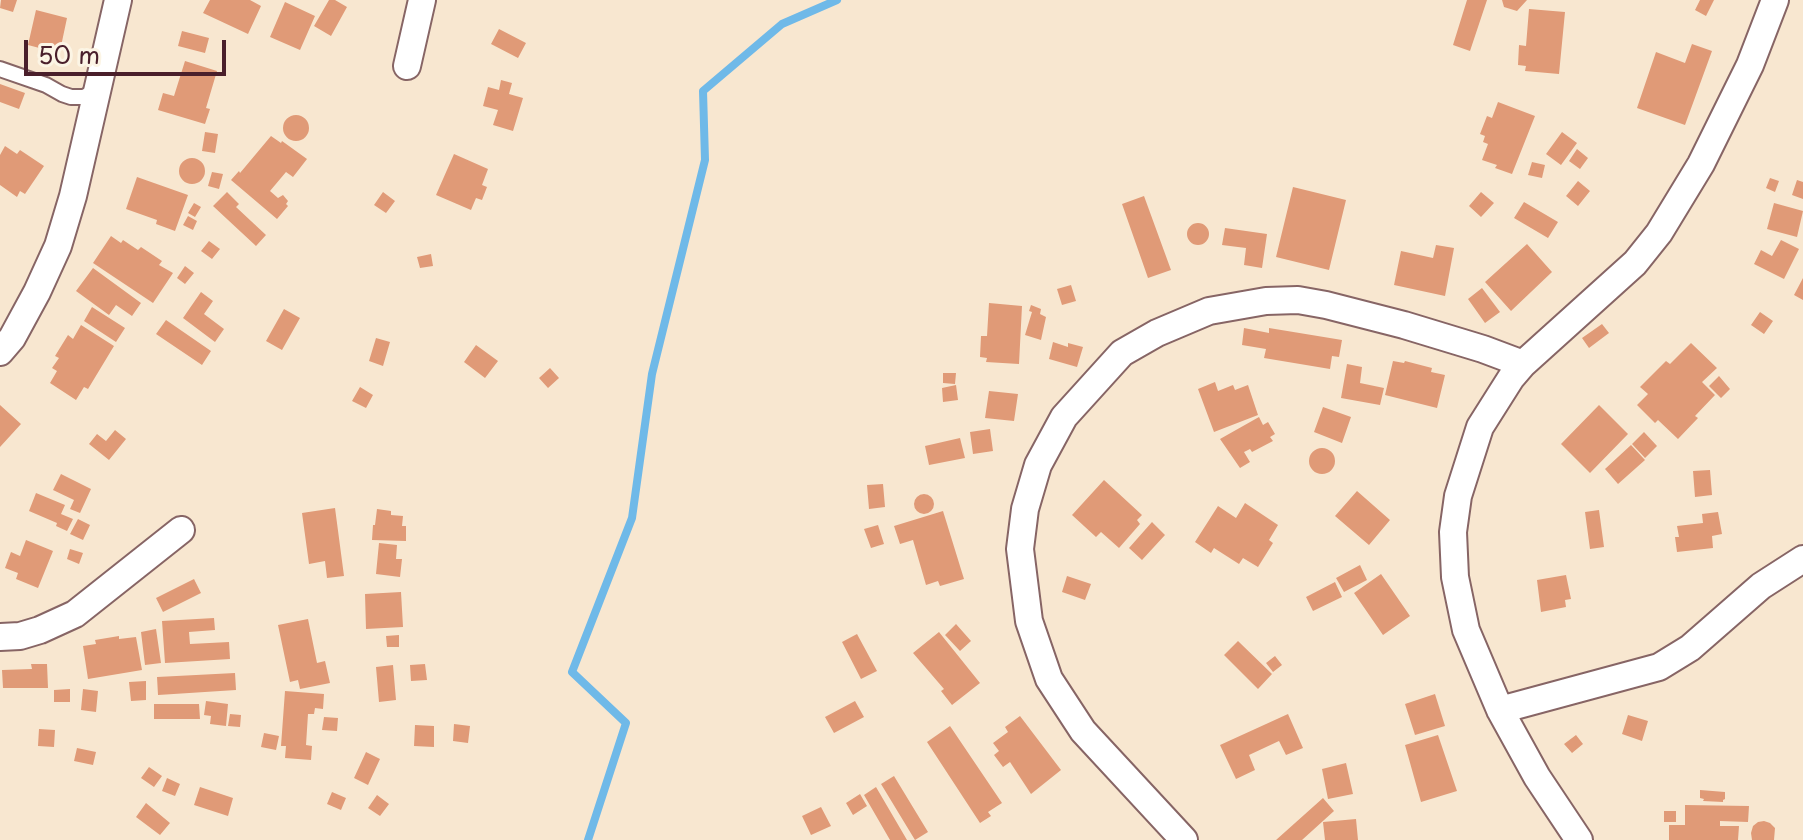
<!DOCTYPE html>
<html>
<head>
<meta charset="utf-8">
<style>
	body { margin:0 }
	#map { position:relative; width:1803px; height:840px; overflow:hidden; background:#f8e7d0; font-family:"Playpen Sans",sans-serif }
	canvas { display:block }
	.scale { position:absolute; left:24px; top:40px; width:202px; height:36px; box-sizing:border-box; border:4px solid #4a1f2b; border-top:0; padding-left:10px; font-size:24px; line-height:28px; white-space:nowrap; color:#4a1f2b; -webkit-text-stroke:6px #fcf5e5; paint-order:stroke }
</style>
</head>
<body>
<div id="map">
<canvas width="1803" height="840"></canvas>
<div class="scale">50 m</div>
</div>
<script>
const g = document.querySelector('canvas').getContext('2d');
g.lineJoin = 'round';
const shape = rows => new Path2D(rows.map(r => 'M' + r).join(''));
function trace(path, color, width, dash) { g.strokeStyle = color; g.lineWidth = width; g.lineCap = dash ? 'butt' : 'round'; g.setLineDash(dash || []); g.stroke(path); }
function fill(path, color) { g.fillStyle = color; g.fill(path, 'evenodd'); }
trace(shape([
	[588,840,626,723,572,672,632,518,652,374,705,160,703,91,782,24,837,0]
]), '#6fb9e8', 8);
fill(shape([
	[1,0,17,0,13,12,0,8],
	[210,0,250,0,261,6,248,34,203,13],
	[329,0,335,0,347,7,331,36,314,26],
	[1467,0,1487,0,1470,51,1453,45],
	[1502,0,1527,0,1517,11,1504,7],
	[1700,0,1714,0,1706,16,1695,10],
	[285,2,315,16,300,50,270,37],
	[1529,9,1565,12,1559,74,1525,71,1526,66,1518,65,1519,45,1526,46],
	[36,10,67,18,60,51,48,48,47,50,28,45],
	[499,29,526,43,518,58,491,44],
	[182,31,209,38,205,53,178,46],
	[1692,44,1712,51,1685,125,1637,108,1656,52,1685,63],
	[185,61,217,71,206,108,210,109,205,124,158,110,163,93,174,96],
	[501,80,512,83,509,94,523,98,513,131,493,125,498,110,483,106,488,87,499,90],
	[0,84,25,93,19,109,0,102],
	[1498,102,1535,116,1512,174,1495,168,1497,165,1482,160,1488,144,1483,142,1485,136,1480,134,1487,116,1492,118],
	'283 128a13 13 0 1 1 26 0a13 13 0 1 1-26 0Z',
	[205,132,218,134,215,153,202,151],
	[1562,132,1577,143,1561,165,1546,154],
	[271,136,281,143,282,141,307,159,293,177,286,172,270,191,278,198,283,195,288,201,286,204,288,206,277,219,231,180,239,171,240,173],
	[5,146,17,154,20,150,44,166,25,194,20,191,17,197,0,185,0,155],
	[1577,149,1588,158,1580,169,1569,161],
	[454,154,488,169,482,185,487,187,482,200,476,198,471,210,436,195],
	'179 171a13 13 0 1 1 26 0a13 13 0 1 1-26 0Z',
	[1532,162,1545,165,1542,178,1528,175],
	[212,172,223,174,219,189,208,186],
	[137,177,188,195,175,231,156,224,157,220,126,209],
	[1770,178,1779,181,1775,192,1766,188],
	[1797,180,1803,182,1803,199,1792,195],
	[1578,181,1590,191,1578,206,1566,196],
	[1293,187,1346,200,1329,270,1276,257],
	[227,192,239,204,236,207,266,235,256,246,213,206],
	[383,192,395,201,386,213,374,205],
	[1481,192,1494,203,1481,217,1469,206],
	[1144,196,1171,270,1148,278,1122,204],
	[1524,202,1558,222,1548,238,1514,218],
	[194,203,201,207,195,217,188,213],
	[1774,203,1803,211,1797,237,1767,229],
	[188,216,197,221,193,230,183,225],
	'1187 234a11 11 0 1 1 22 0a11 11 0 1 1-22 0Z',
	[1225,228,1267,234,1262,268,1244,265,1246,248,1222,245],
	[111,236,121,243,123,240,138,250,141,247,162,261,159,265,173,273,153,303,93,263],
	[1781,240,1799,249,1784,279,1754,264,1761,250,1772,256],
	[209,241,220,249,212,259,201,251],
	[1527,244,1552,272,1511,311,1485,282],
	[1436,245,1454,248,1445,296,1394,285,1401,251,1433,258],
	[431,254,433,266,420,268,417,257],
	[185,266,194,273,185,284,177,278],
	[93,268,141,303,132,316,116,305,109,315,76,291],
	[1803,278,1803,300,1794,295],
	[1071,285,1076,301,1062,305,1057,289],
	[1482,288,1500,312,1485,323,1468,299],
	[201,292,213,301,204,314,224,329,215,342,183,318],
	[989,303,1022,306,1019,364,986,362,987,358,980,357,981,336,987,336],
	[1031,305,1041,309,1040,314,1046,317,1041,340,1025,335,1032,312,1029,311],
	[92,307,125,328,116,342,84,321],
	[284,309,300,318,282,350,266,341],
	[1760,312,1773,321,1764,334,1751,325],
	[166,320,211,351,202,365,156,334],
	[1602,324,1609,333,1589,348,1582,338],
	[81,325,114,346,88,389,84,387,76,400,50,383,57,371,52,368,59,358,55,356,68,335,73,339],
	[1244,328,1269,333,1269,328,1342,340,1339,357,1332,356,1330,369,1264,358,1266,349,1242,345],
	[376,338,390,342,383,366,369,361],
	[1053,342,1068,347,1068,343,1083,347,1077,367,1049,359],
	[1691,343,1717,368,1702,382,1715,395,1695,416,1698,418,1678,439,1658,420,1655,423,1637,405,1648,394,1640,387,1666,361,1670,364],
	[476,345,498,361,485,378,464,362],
	[1393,361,1404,363,1405,361,1432,368,1431,372,1445,375,1437,408,1385,395],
	[1347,364,1362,367,1360,383,1384,388,1380,405,1341,398],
	[550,368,559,378,548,388,539,378],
	[943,373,956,373,955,384,943,383],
	[1719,376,1730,389,1721,398,1709,386],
	[1215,382,1218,391,1233,385,1235,390,1248,385,1258,415,1214,432,1198,389],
	[956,385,958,400,943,402,942,388],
	[360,387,373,395,366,408,352,401],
	[989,391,1018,394,1014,421,985,418],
	[0,405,21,424,0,447],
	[1599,405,1628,434,1590,473,1561,444],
	[1323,407,1351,417,1342,443,1314,432],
	[1259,417,1263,425,1268,422,1275,434,1270,437,1273,441,1252,452,1250,449,1244,452,1250,462,1240,468,1220,439],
	[990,429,993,451,973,454,970,432],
	[115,430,126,439,109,460,89,444,97,434,106,441],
	[1644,432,1657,446,1645,458,1632,444],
	[960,438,965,458,929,465,925,446],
	[1631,445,1645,460,1618,484,1605,469],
	'1309 461a13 13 0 1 1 26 0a13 13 0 1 1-26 0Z',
	[1710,470,1712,495,1695,497,1693,471],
	[61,474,91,489,80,513,70,509,74,500,53,490],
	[1104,480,1142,515,1137,520,1140,524,1119,548,1101,532,1096,537,1072,515],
	[883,484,885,507,869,509,867,485],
	[1357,491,1390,520,1369,545,1335,516],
	[36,493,65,505,61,514,73,519,67,531,56,526,57,523,29,511],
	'914 504a10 10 0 1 1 20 0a10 10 0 1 1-20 0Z',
	[1245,503,1278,525,1269,540,1273,543,1258,567,1243,558,1239,564,1214,548,1211,553,1195,542,1218,506,1236,518],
	[335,508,344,576,327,578,325,561,309,564,302,513],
	[377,509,391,511,391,515,403,516,402,526,406,526,406,541,372,540,373,525,375,525],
	[1599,510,1604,547,1590,549,1585,512],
	[943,511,964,579,940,586,938,581,926,585,913,540,900,544,894,526],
	[1718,512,1722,534,1712,536,1713,548,1677,552,1675,537,1679,537,1677,526,1703,523,1702,514],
	[78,519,90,525,83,540,70,534],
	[1152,522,1165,535,1142,560,1129,548],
	[878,525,884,544,871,548,864,529],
	[26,540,53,551,38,588,16,579,18,573,5,568,11,552,20,556],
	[379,543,397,545,396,559,402,559,400,577,376,574],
	[70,549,83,553,79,564,67,559],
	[1360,565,1367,580,1344,592,1336,578],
	[1381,574,1410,616,1383,635,1354,593],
	[1566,575,1571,599,1565,600,1566,607,1541,612,1537,580],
	[1067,576,1091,584,1085,600,1062,592],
	[194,579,201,593,163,612,156,598],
	[1335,582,1342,597,1313,611,1306,597],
	[401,592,403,627,366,629,365,594],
	[214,618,215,630,189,632,190,644,229,642,230,659,165,663,162,621],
	[308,619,317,663,325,661,330,683,300,689,298,680,290,682,278,625],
	[956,624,971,641,960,651,945,635],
	[156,629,161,663,145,665,141,632],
	[939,632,980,683,952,705,941,691,944,689,913,653],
	[857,634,877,671,861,679,842,642],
	[399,635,399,647,387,647,386,636],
	[119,636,119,639,136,637,142,670,88,679,83,646,96,644,95,640],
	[1238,641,1272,674,1258,689,1224,655],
	[1275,656,1282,665,1273,672,1266,663],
	[31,664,47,664,48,688,3,688,2,670,32,669],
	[425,664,427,680,411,681,410,665],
	[393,665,396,700,379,702,376,667],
	[235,673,236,690,158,695,157,677],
	[146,681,146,700,131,701,129,682],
	[70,689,70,702,54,702,54,690],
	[83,689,98,691,96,712,81,710],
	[285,691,324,694,323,709,315,708,314,714,308,714,306,745,312,746,311,760,285,758,286,746,281,746],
	[1435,694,1445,726,1415,735,1405,704],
	[206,701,228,704,226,726,210,724,211,716,204,715],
	[855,701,864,717,834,733,825,717],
	[154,704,199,704,200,719,154,719],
	[230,714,241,715,240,727,228,726],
	[1288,714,1303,748,1286,755,1279,741,1249,755,1255,770,1236,779,1220,745],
	[1628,715,1648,721,1642,741,1622,734],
	[1020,716,1061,770,1031,794,1010,762,1003,767,994,755,999,751,993,743,1008,732,1005,727],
	[324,717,338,718,337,731,322,730],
	[454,724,470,726,468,743,453,741],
	[415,725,434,726,434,747,414,746],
	[950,726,1002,803,988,812,991,816,980,823,927,742],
	[39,729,55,730,54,747,38,746],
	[264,733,279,736,276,750,261,747],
	[1438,735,1457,791,1421,802,1405,745],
	[1576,735,1583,744,1572,753,1564,744],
	[77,748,96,752,93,765,74,761],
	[366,752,380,759,368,785,354,778],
	[1346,763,1353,794,1328,799,1322,769],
	[149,767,162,776,154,787,141,778],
	[894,776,928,832,915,840,881,784],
	[167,778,180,784,175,796,162,791],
	[200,787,233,798,228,816,194,805],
	[876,787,907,840,890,840,864,795],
	[1700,790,1725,792,1725,799,1723,800,1723,802,1703,801,1704,799,1700,798],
	[332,792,346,798,341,810,327,804],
	[860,794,867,806,853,815,846,803],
	[377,795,389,804,380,816,368,808],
	[1323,798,1334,811,1302,840,1276,840],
	[146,803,170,823,160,835,136,817],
	[1685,805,1749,806,1748,822,1720,821,1720,826,1739,826,1738,840,1669,840,1669,825,1685,825],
	[821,807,831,826,811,835,802,816],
	[1664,811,1676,811,1676,822,1664,822],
	[1356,819,1358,840,1325,840,1323,822],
	[1764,821,1770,823,1775,828,1774,840,1752,840,1751,833,1753,826,1758,822]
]), '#e09a77');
const service = shape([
	[0,69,46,85,62,94,71,97,84,97,97,90]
]);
const minor = shape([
	[407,66,422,0],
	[0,352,12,338,37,292,58,246,73,196,118,0],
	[0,637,20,636,40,630,75,614,181,530],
	[1500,710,1659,667,1690,648,1761,586,1803,559],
	[1184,840,1083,731,1049,679,1029,621,1020,549,1025,509,1038,465,1064,417,1122,353,1157,333,1209,311,1266,301,1298,300,1326,305,1404,325,1483,349,1523,364],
	[1579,840,1537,777,1500,710,1466,630,1455,577,1453,532,1458,496,1480,427,1511,378,1523,364,1635,263,1659,233,1701,164,1750,65,1775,0]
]);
trace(service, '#876565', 18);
trace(minor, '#876565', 30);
trace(service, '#fff', 14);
trace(minor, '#fff', 26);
</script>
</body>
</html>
